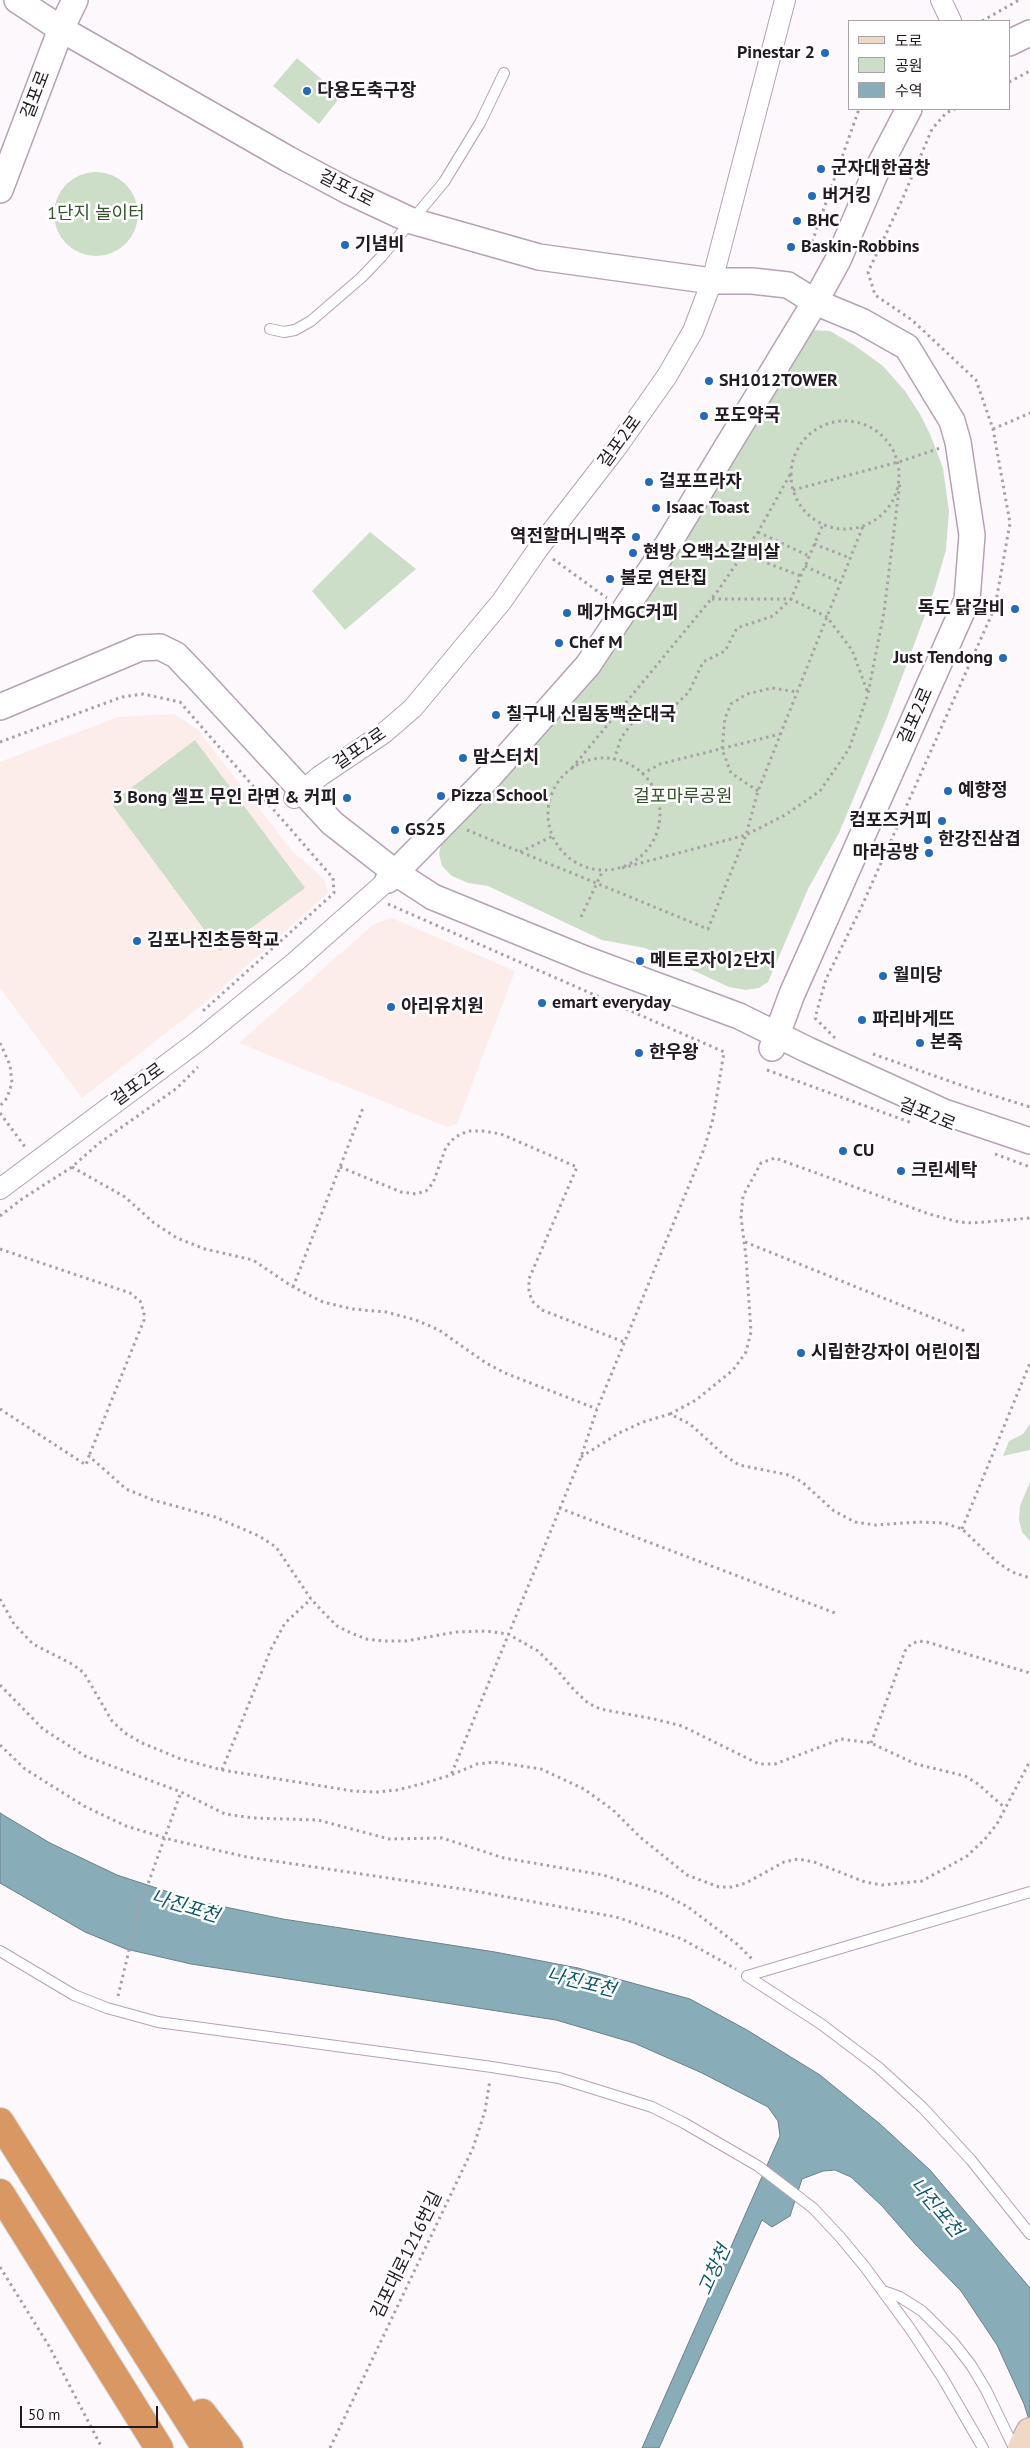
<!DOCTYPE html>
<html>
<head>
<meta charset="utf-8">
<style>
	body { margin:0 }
	#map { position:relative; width:1030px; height:2448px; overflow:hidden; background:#fdf8fc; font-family:"PT Sans","Noto Sans KR",sans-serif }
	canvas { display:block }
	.legend { position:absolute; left:848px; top:20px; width:162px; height:90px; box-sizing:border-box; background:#fff; border:1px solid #a7a4a7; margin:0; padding:6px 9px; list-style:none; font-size:15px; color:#231b22 }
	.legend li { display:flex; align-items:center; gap:10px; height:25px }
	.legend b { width:25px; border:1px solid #a7a4a7 }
	.scale { position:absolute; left:20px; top:2406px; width:138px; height:22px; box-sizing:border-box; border:2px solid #231b22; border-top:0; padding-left:6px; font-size:15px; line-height:18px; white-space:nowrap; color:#231b22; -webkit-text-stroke:4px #fff; paint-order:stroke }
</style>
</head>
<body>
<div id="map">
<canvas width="1030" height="2448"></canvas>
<ul class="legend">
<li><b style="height:6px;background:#f1d8c4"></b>도로</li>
<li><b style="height:14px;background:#cddec8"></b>공원</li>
<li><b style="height:14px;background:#88acb8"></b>수역</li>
</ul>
<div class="scale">50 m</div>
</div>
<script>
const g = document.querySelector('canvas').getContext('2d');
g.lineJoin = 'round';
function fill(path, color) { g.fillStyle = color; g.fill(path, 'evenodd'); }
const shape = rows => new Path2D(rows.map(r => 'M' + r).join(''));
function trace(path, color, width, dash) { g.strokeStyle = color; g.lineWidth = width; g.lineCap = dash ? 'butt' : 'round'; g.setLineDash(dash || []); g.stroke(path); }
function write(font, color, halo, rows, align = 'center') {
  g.font = font + ' "PT Sans","Noto Sans KR",sans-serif'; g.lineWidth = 5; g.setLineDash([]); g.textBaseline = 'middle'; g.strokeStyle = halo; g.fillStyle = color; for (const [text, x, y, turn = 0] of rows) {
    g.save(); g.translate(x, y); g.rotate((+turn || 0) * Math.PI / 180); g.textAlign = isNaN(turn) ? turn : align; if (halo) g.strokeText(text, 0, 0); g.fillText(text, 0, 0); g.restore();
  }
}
fill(shape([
	[174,714,197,729,293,852,324,879,328,893,207,1001,82,1098,0,988,0,762,118,717],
	[392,918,515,971,457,1124,447,1127,239,1043,374,924]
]), '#fcecea');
fill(shape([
	[297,58,341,96,319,124,273,86],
	'54 214a42 42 0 1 1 84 0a42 42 0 1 1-84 0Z',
	[811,330,830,331,854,345,883,366,905,391,920,414,930,434,943,468,949,511,946,550,934,591,886,720,839,833,808,889,768,982,759,988,746,990,729,987,645,948,602,940,488,886,468,883,452,876,442,866,439,854,442,841,535,733],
	[370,532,416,569,345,630,312,591],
	[195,740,305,888,220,951,111,803],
	[1030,1424,1030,1450,1003,1456,1009,1441,1023,1434],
	[1030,1482,1030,1541,1022,1532,1019,1520,1020,1506]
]), '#cddec8');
const water = shape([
	[0,1813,50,1843,117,1875,196,1901,283,1919,495,1952,578,1968,690,1999,747,2030,820,2075,880,2124,930,2170,1030,2288,1030,2423,1024,2404,997,2345,961,2291,916,2245,882,2206,851,2177,835,2170,823,2171,802,2179,790,2216,772,2227,762,2220,659,2448,642,2448,780,2136,778,2121,768,2107,702,2073,634,2043,556,2020,191,1964,126,1949,85,1932,0,1883,0,1813]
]);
fill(water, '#88acb8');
trace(water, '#6a808b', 1);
const service = shape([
	[270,329,284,332,295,330,311,321,362,277,382,256,444,182,480,123,504,73],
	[0,1951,74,1995,107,2008,158,2022,492,2067,559,2078,652,2107,684,2123,758,2166,813,2208,841,2238,865,2267,911,2330,942,2377,983,2448],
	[747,1976,821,2024,878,2067,923,2108,971,2160,1030,2234],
	[747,1976,1030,1892],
	[883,2291,900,2297,922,2311,953,2342,971,2365,986,2390,1014,2448]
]);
const minor = shape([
	[941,0,951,21],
	[294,798,320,776,384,733,413,708,502,601,538,549,617,447,667,376,693,331,712,281,785,0],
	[0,1189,198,1041,294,963,388,880]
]);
const tertiary = shape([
	[17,0,61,29,288,159,348,191,412,221,539,257,712,281,752,281,788,285,815,302,861,321,907,347,952,421,958,442,972,535,967,600,792,994,772,1048],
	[1009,43,1030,33],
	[0,190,61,29,75,0],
	[0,707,140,648,160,647,176,655,198,678,332,823,396,873,433,897,585,959,739,1016,808,1050,944,1112,1030,1141],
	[388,880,488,778,588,665,668,544,815,302,838,260,875,174,909,109]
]);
const secondary = shape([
	[1022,2448,1030,2432]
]);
const trunk = shape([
	[0,2122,206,2448],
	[0,2193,159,2448],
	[202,2413,229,2448]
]);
trace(service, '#b6a1b5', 12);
trace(minor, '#b6a1b5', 22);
trace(tertiary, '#b6a1b5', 28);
trace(secondary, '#b6a1b5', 30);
trace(trunk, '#d7d6d7', 30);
trace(shape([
	[982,21,1019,0],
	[1009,82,1030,71],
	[810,248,859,109],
	'791 475a54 54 0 1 1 108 0a54 54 0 1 1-108 0Z',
	[993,429,1030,413],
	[793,490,902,461,940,448],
	[758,532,809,556],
	[814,544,850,558],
	[743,554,801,576],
	[553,559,607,598],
	[805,566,841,583],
	[712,599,791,599,827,617,852,650,868,693],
	[0,742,122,697,143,694,180,702,333,878,334,893,203,1011],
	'548 814a56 56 0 1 1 112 0a56 56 0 1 1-112 0Z',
	[614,760,621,738,632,723,666,714,689,692,703,662,725,651,737,628,773,616,791,599,823,524],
	[572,768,717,592,758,532,791,473],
	[642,774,660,764,780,734],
	[758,791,731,773,722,749,725,718,731,704,747,694,772,688,797,692],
	[467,830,708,929,746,835,758,791,863,526],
	[520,852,553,836],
	[622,868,746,835,785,815,820,791,849,749,868,694,884,612,900,481],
	[388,904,724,1052,713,1119,704,1149,597,1409,581,1457,451,1775],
	[581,917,603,870],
	[835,1038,815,1018,826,979,861,908,995,607,1010,523,993,429,976,380,912,320,875,295,868,272,902,200,932,129,946,113,955,109],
	[0,1043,10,1065,12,1083,7,1098,0,1106],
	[873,1054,966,1087,1030,1107],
	[767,1070,912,1123],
	[0,1113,25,1147],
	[995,1154,1030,1167],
	[72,1167,125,1197,154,1223,177,1238,205,1249,253,1260,293,1287,323,1302,352,1309,386,1312,416,1320,439,1330,486,1363,505,1373,597,1409],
	[340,1167,401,1192,416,1194,426,1191,433,1183,446,1147,455,1137,468,1131,483,1131,501,1134,577,1167,529,1279,529,1291,532,1301,542,1310,624,1342],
	[0,1216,22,1199,72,1167,98,1144,177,1088,198,1067],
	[745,1242,965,1331],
	[0,1249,130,1293,140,1301,144,1312,144,1320,89,1456],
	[293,1287,363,1108],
	[0,1409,86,1465,89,1456,126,1489,153,1500,215,1517,259,1536,276,1547,311,1599,323,1612,337,1626,351,1633,366,1639,384,1641,406,1641,456,1632,486,1631,508,1634,538,1651,557,1670,574,1690,588,1703,600,1709,654,1719,682,1726,759,1764,775,1764,841,1739,871,1743,916,1764,965,1776,978,1784,1005,1808],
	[670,1414,696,1400,717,1383,733,1370,746,1352,751,1332,746,1257,741,1217,743,1196,761,1163,775,1158,929,1214,959,1222,973,1223,1030,1218],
	[581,1457,619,1433,643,1422,670,1414,690,1424,724,1455,739,1465,789,1475,802,1482,834,1511,855,1522,875,1525,919,1522,944,1523,962,1529,997,1562,1012,1572,1030,1578],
	[559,1508,835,1613],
	[962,1529,1030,1363],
	[0,1599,14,1624,33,1644,72,1664,84,1673,112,1721,125,1733,142,1743,178,1758,222,1770,353,1791,378,1792,397,1790,421,1784,451,1775,477,1764,495,1762,541,1769,584,1789,613,1810,640,1837,687,1875,719,1887,732,1887,746,1883,784,1862,798,1859,814,1862,865,1882,882,1885,922,1881,967,1856,985,1839,997,1824,1030,1761],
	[0,1685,43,1729,85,1756,181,1792,225,1814,253,1818,318,1820,389,1839,442,1838,504,1858,603,1875,661,1893,688,1907,737,1944,753,1960],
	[871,1743,905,1651,911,1644,919,1641,927,1642,1030,1673],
	[0,1745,25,1769,84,1806,126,1826,172,1840,247,1857,469,1890,616,1917,682,1939,736,1969],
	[222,1770,271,1649,285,1623,311,1599],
	[118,1996,139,1909,181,1792],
	[0,2267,49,2346,102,2448],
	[330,2448,473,2148,485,2111,490,2080]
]), '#a7a1a6', 3, [2.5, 4]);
trace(service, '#fff', 10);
trace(minor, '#fff', 20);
trace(tertiary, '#fff', 25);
trace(secondary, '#f1d8c4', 28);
trace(trunk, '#d89763', 28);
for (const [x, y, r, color] of [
	[825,53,5,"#2569ba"],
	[307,91,5,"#2569ba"],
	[821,169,5,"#2569ba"],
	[812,196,5,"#2569ba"],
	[797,221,5,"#2569ba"],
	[345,245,5,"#2569ba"],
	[791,247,5,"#2569ba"],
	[709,381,5,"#2569ba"],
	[704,416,5,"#2569ba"],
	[649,482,5,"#2569ba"],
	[656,508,5,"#2569ba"],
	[636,537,5,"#2569ba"],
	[633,553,5,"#2569ba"],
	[610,579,5,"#2569ba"],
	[1015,609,5,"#2569ba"],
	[567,613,5,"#2569ba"],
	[559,643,5,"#2569ba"],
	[1003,658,5,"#2569ba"],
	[496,715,5,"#2569ba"],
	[463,758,5,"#2569ba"],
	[948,791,5,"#2569ba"],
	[441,796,5,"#2569ba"],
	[347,798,5,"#2569ba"],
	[942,821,5,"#2569ba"],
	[395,830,5,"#2569ba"],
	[928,840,5,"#2569ba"],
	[929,853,5,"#2569ba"],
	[137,941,5,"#2569ba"],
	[640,961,5,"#2569ba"],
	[883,976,5,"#2569ba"],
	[542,1003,5,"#2569ba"],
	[391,1007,5,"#2569ba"],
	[862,1020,5,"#2569ba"],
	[920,1043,5,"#2569ba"],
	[639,1053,5,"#2569ba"],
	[843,1151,5,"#2569ba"],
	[901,1171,5,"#2569ba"],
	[801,1353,5,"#2569ba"]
]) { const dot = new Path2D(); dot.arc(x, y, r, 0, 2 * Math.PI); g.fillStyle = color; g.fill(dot); trace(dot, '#fff', 2); }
write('bold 18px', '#231b22', '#fff', [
	["Pinestar 2",815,53,"right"],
	["다용도축구장",317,91],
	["군자대한곱창",831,169],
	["버거킹",822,196],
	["BHC",807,221],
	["기념비",355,245],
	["Baskin-Robbins",801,247],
	["SH1012TOWER",719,381],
	["포도약국",714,416],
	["걸포프라자",659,482],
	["Isaac Toast",666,508],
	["역전할머니맥주",626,537,"right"],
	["현방 오백소갈비살",643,553],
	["불로 연탄집",620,579],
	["독도 닭갈비",1005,609,"right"],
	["메가MGC커피",577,613],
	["Chef M",569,643],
	["Just Tendong",993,658,"right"],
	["칠구내 신림동백순대국",506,715],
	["맘스터치",473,758],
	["예향정",958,791],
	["Pizza School",451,796],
	["3 Bong 셀프 무인 라면 & 커피",337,798,"right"],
	["컴포즈커피",932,821,"right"],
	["GS25",405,830],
	["한강진삼겹",938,840],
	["마라공방",919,853,"right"],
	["김포나진초등학교",147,941],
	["메트로자이2단지",650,961],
	["월미당",893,976],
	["emart everyday",552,1003],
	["아리유치원",401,1007],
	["파리바게뜨",872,1020],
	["본죽",930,1043],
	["한우왕",649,1053],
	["CU",853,1151],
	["크린세탁",911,1171],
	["시립한강자이 어린이집",811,1353]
], 'left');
write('18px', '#231b22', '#fff', [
	["걸포로",36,95,-69],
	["걸포1로",346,189,27],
	["걸포2로",620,442,-54],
	["걸포2로",916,716,-66],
	["걸포2로",360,749,-35],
	["걸포2로",138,1085,-36],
	["걸포2로",927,1115,22],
	["김포대로1216번길",407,2255,-64]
]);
write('18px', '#35542c', '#fff', [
	["1단지 놀이터",96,214],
	["걸포마루공원",683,797]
]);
write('italic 19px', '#0e586b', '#fff', [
	["나진포천",185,1907,17],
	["나진포천",581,1983,14],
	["나진포천",936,2208,50],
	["고창천",715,2270,-66]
]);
</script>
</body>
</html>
